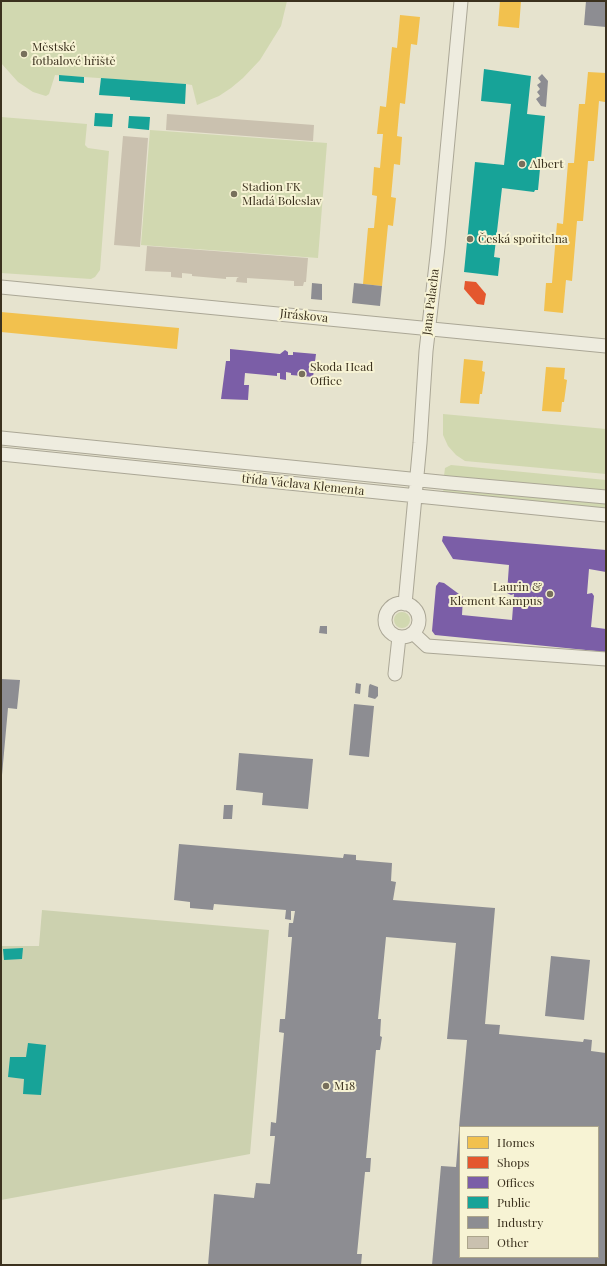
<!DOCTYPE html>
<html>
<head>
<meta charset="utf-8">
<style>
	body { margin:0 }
	#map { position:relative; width:607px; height:1266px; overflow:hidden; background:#e6e3ce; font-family:"Playfair Display",serif }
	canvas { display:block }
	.frame { position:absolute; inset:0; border:2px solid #3b311e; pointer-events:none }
	.legend { position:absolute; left:459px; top:1126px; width:140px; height:132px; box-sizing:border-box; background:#f7f3d4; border:1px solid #aca58b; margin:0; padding:5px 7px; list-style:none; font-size:12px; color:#3b311e }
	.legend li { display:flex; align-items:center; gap:8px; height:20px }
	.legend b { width:20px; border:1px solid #aca58b }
</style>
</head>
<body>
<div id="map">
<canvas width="607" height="1266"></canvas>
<div class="frame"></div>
<ul class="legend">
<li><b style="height:11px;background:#f2c14e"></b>Homes</li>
<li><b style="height:11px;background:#e4572e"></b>Shops</li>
<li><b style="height:11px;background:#7b5ea7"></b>Offices</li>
<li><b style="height:11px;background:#17a398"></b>Public</li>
<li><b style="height:11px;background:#8d8d92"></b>Industry</li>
<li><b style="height:11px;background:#cac1af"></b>Other</li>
</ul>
</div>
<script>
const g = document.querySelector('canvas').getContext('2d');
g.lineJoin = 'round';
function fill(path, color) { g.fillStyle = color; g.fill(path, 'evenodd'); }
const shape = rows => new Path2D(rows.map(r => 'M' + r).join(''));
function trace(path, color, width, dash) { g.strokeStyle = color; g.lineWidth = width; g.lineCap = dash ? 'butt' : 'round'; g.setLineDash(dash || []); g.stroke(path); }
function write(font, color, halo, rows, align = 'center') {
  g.font = font + ' "Playfair Display",serif'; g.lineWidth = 4; g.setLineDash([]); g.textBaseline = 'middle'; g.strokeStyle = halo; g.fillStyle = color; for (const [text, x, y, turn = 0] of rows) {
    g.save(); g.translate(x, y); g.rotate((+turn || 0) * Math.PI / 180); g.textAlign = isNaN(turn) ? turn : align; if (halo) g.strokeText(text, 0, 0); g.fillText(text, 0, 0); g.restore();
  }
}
fill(shape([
	[1,1,287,1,281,26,260,60,243,78,231,88,219,96,197,105,192,85,186,84,55,75,49,94,46,96,33,92,18,82,1,63],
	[1,117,87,124,85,145,88,148,109,151,100,270,95,277,91,279,1,273],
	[150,130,327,143,318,258,141,245],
	[443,414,606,429,606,474,465,461,456,455,448,446,443,435],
	[451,465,606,480,606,492,444,476,445,468],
	[444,487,606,503,606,509,443,492],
	'394 620a8 8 0 1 1 16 0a8 8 0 1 1-16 0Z'
]), '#d1d8b0');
fill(shape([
	[42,910,269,930,250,1154,1,1200,1,946,39,946]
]), '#ccd1af');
fill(shape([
	[500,1,521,1,519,28,498,26],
	[400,15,420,17,417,45,411,44,405,104,400,103,397,136,402,137,400,165,394,164,391,197,396,198,393,226,388,225,382,286,363,284,368,228,374,228,377,196,372,195,374,167,380,168,383,134,377,134,380,106,386,107,392,47,397,48],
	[588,72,606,73,606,89,605,102,599,101,594,161,588,161,583,221,577,221,572,281,566,280,563,313,544,311,546,283,552,283,557,223,563,224,568,163,574,163,579,104,585,104],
	[1,312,179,328,177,349,1,332],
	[464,359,483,361,482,371,485,372,482,394,480,394,479,404,460,403],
	[546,367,565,368,564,379,567,380,564,402,562,402,561,412,542,411]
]), '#f2c14e');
fill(shape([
	[465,281,476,282,486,294,484,305,477,304,464,289]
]), '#e4572e');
fill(shape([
	[230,349,280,354,285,350,288,352,288,355,293,355,293,352,316,354,313,377,291,375,291,373,286,372,286,380,280,379,280,373,277,373,277,376,245,373,244,385,249,385,248,400,221,399,226,361,230,361],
	[443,536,606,550,606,572,589,569,587,594,592,593,594,596,591,627,606,629,606,652,435,635,432,631,436,586,439,582,444,583,463,597,462,615,512,620,514,594,511,595,507,593,509,565,453,559,442,541]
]), '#7b5ea7');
fill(shape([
	[484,69,531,76,527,114,545,116,538,190,535,190,534,192,502,188,494,257,500,258,498,276,464,272,475,162,504,165,511,104,481,101],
	[59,75,84,77,84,83,59,81],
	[101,78,186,84,185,104,130,100,130,97,99,95],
	[95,113,113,114,112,127,94,126],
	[129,116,150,117,149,130,128,128],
	[23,948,22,959,4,960,3,949],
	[28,1043,46,1045,41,1095,23,1094,24,1079,8,1077,10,1057,26,1057]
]), '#17a398');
fill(shape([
	[586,1,606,1,606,27,584,25],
	[542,74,548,81,546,107,541,106,536,99,540,96,537,92,540,89,537,85,541,82,538,78],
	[312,283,322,284,322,300,311,299],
	[354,283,382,286,380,306,352,303],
	[320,626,327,626,327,634,319,633],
	[1,679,20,680,17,709,8,708,2,775],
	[356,683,361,684,360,694,355,693],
	[370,684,378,687,378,696,375,699,368,697,369,686],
	[354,704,374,706,369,757,349,755],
	[239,753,313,759,308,809,262,805,263,793,236,790],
	[224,805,233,805,232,819,223,819],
	[179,844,343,858,344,854,356,855,356,860,392,863,391,881,396,882,393,900,495,908,485,1024,500,1025,499,1034,583,1042,584,1039,592,1040,591,1051,606,1053,606,1265,432,1265,441,1166,456,1167,459,1130,460,1257,598,1257,598,1127,459,1127,467,1040,447,1039,456,943,386,937,378,1019,381,1019,380,1036,382,1037,380,1050,376,1050,366,1158,371,1158,370,1172,365,1172,357,1254,362,1254,361,1265,208,1265,214,1194,254,1198,256,1183,270,1184,275,1136,270,1136,271,1122,276,1123,284,1033,279,1032,280,1019,285,1019,292,937,288,937,289,923,293,923,295,911,291,911,291,920,285,919,286,910,214,904,213,910,190,908,190,902,174,900],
	[551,956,590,960,584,1020,545,1016]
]), '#8d8d92');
fill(shape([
	[167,114,314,125,313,141,166,130],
	[123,136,148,138,140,247,114,245],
	[147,246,308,258,306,282,304,282,303,286,294,286,294,281,247,278,247,283,236,282,237,278,239,277,226,277,226,279,192,276,192,274,182,273,182,278,171,277,171,272,145,271]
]), '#cac1af');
const minor = shape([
	[1,287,606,346],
	[1,438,450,483,606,497],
	[1,454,606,515],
	'385 620a17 17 0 1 1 34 0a17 17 0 1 1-34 0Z',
	[405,604,420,443,426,351,438,247,461,1],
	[413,633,427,646,606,659],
	[395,674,399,637]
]);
trace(minor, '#aba796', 15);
trace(minor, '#eeecdf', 13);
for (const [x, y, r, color] of [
	[24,54,4,"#776f5c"],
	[522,164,4,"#776f5c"],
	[234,194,4,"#776f5c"],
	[470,239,4,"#776f5c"],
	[302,374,4,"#776f5c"],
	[550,594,4,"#776f5c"],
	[326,1086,4,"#776f5c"]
]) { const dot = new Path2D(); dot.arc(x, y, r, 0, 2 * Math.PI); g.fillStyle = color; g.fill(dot); trace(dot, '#f7f3d4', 1.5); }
write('12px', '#3b311e', '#f7f3d4', [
	["Městské",32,47],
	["fotbalové hřiště",32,61],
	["Albert",530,164],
	["Stadion FK",242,187],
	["Mladá Boleslav",242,201],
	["Česká spořitelna",478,239],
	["Skoda Head",310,367],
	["Office",310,381],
	["Laurin &",542,587,"right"],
	["Klement Kampus",542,601,"right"],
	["M18",334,1086]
], 'left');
write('12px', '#3b311e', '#f7f3d4', [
	["Jana Palacha",431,302,-83],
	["Jiráskova",304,316,6],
	["třída Václava Klementa",303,485,6]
]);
</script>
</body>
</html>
